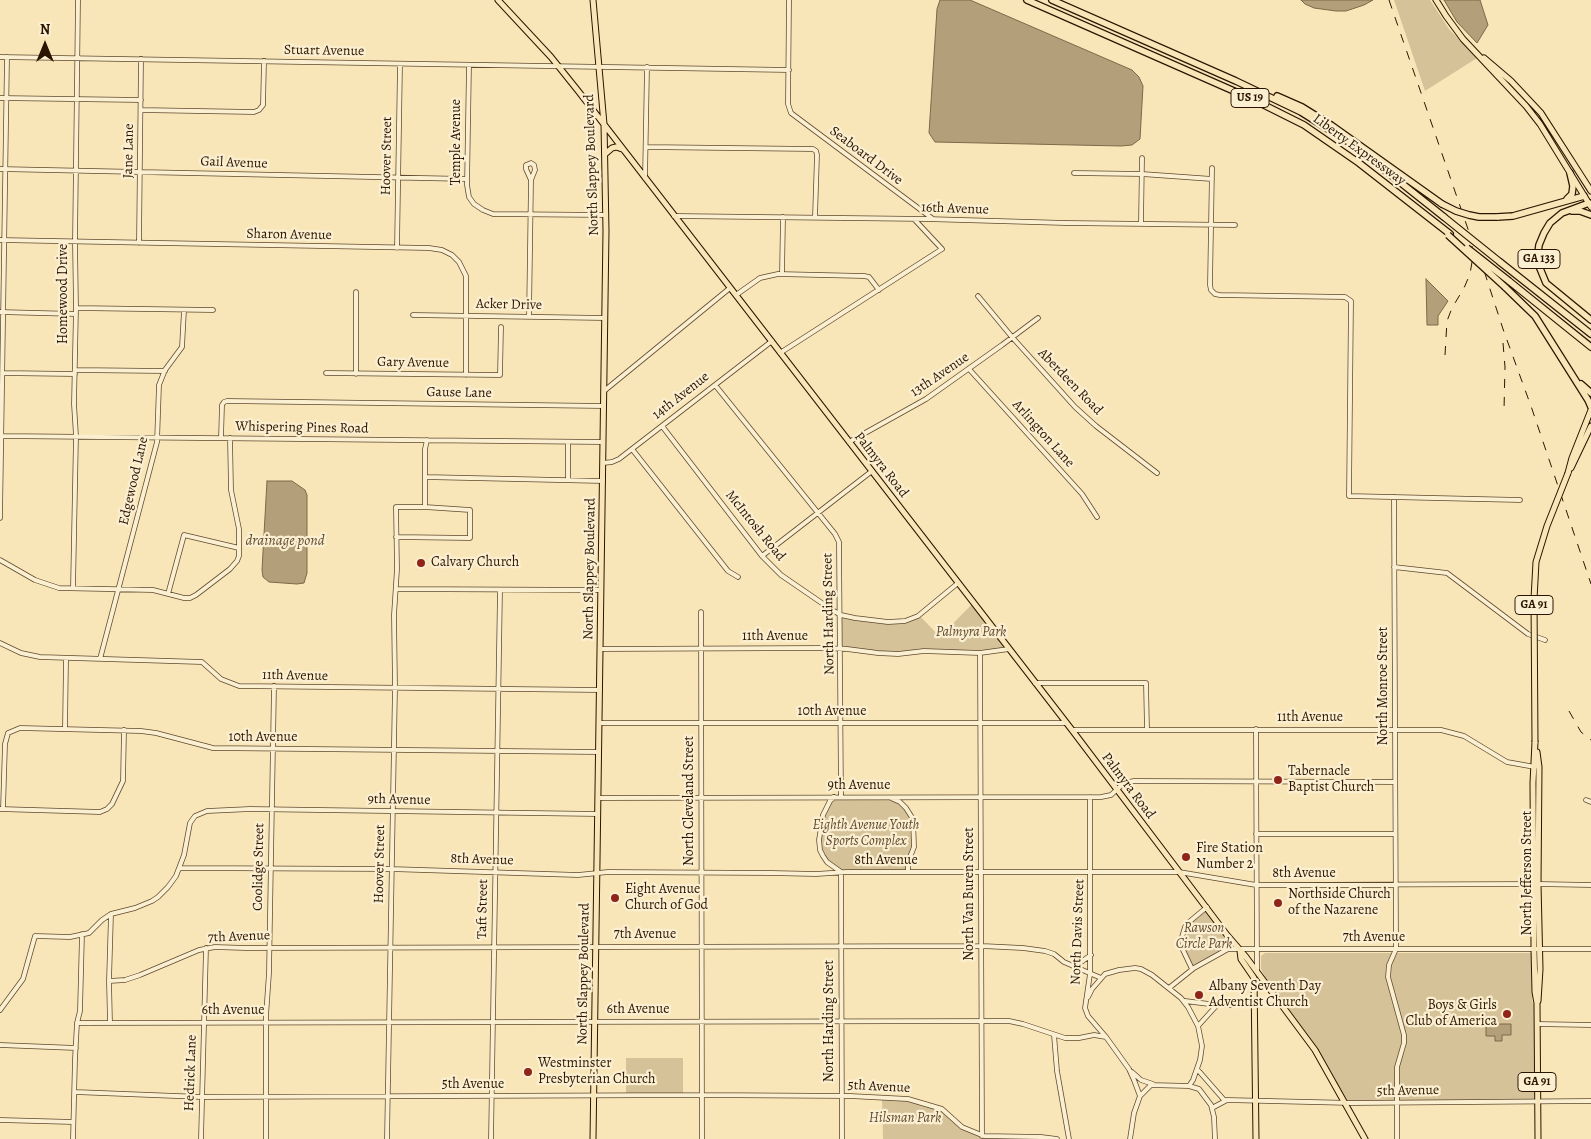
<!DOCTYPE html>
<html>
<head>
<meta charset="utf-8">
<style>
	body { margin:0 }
	#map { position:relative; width:1591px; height:1139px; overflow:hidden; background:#f9e6b8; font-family:Alegreya,serif }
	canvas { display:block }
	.north { position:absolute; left:20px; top:20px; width:50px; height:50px; -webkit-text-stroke:4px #fbefd1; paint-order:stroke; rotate:0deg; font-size:14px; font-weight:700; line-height:20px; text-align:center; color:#2c1500 }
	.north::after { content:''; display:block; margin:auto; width:18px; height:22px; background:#2c1500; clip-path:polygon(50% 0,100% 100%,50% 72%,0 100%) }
</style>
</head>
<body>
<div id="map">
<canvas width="1591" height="1139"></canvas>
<div class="north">N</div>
</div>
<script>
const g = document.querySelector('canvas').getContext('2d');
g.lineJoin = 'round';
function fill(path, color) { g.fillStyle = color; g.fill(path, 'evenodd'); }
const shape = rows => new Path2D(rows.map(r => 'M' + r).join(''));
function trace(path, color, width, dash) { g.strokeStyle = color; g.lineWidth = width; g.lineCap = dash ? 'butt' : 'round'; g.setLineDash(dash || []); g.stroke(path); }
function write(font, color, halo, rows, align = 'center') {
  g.font = font + ' Alegreya,serif'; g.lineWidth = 4.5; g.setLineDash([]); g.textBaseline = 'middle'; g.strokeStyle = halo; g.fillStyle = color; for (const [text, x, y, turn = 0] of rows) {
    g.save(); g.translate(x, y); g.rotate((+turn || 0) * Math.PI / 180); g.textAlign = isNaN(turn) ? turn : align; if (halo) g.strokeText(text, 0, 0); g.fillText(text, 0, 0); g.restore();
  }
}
fill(shape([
	[1394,0,1430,0,1449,29,1477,58,1425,91],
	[973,603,1008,648,985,652,898,653,841,648,840,615,895,622,920,616,940,637],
	[889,797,899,802,911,816,914,847,908,872,841,872,827,861,820,850,821,824,831,802,835,798],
	[1207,907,1239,949,1228,949,1192,968,1184,950,1183,936,1189,923],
	[1265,953,1531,953,1532,1001,1534,1005,1534,1099,1480,1101,1345,1102,1315,1050,1276,999,1261,969,1261,956],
	[626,1058,683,1058,683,1095,626,1095],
	[882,1099,908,1099,941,1110,956,1123,984,1137,1000,1137,1000,1139,883,1139]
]), '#d6c299');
const water = shape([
	[940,0,970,0,1132,70,1139,77,1143,86,1140,139,1132,145,1121,146,935,142,929,133,937,9,940,0],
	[1301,0,1373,0,1364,5,1346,11,1336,11,1314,8,1305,4,1301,0],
	[1444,0,1480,0,1488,25,1477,43,1457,22,1444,0],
	[1426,279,1448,301,1438,316,1438,325,1427,325,1426,279],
	[267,481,292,481,305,490,307,495,307,573,304,583,297,584,269,582,263,577,262,570,267,481],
	[1486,1024,1511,1024,1511,1035,1502,1035,1502,1041,1495,1041,1495,1036,1486,1036,1486,1024]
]);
fill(water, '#b39f79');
trace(water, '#7d6849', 1);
const minor = shape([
	[789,0,788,104,791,113,933,219],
	[0,57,789,70],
	[469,65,467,185,469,197,474,204,483,210,493,214,606,215],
	[0,98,141,100],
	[141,110,254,112,259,110,263,105,264,61],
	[646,147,813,149,816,151,817,155,815,217],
	[1212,168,1210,285,1211,290,1215,294,1220,295,1345,297,1351,301,1349,496,1520,500],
	[0,169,467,179],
	[1074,173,1142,174,1212,179],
	[645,178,647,67],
	[674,216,927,219,1066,223,1235,225],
	[1141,223,1142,158],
	[0,240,429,248,442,250,452,255,459,262,466,276,466,375],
	[139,243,141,59],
	[397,248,400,64],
	[782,274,783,217],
	[736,295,760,278,778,274,864,276,869,277,879,290],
	[978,296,1012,337,1075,407,1096,426,1157,473],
	[76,308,213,310],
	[0,312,76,314],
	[413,315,605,318],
	[529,317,531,180,535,170,534,165,531,163,526,165,526,169,531,180],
	[780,353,942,249,914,219],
	[969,369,1082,494,1097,517],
	[75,370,165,371],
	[2,373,75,374],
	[326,373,500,375,501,327],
	[356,374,356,292],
	[715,385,835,534,839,542,841,797],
	[604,391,730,288],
	[662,426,762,556,781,575,832,610,841,615,855,618,888,622,905,621,918,616,958,583],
	[0,436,603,442],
	[221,438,222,405,224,402,227,401,604,406],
	[849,442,926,399,1002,345,1038,318],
	[632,449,728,571,738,577],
	[603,463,612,462,619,459,772,341],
	[425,477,603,481],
	[568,480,568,442],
	[1394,497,1396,940,1396,949,1389,965,1388,977,1404,1035,1404,1043,1397,1067,1397,1139],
	[425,507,425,449,427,440],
	[0,518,7,57],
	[762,556,872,471],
	[0,560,35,580,59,588,153,590,184,598,190,598,196,595,230,569,237,561,239,556,239,529,231,490,230,438],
	[1394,567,1447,573,1528,634,1545,640],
	[73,588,76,436,74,404,76,308,75,242,78,0],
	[396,589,601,590],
	[168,594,184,535,239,548],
	[701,612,702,1139],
	[0,643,21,653,40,657,202,662,221,679,239,686,600,690],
	[600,649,822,648,847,649,878,653,898,654,924,651,980,653,1009,649],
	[980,653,982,1136],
	[100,659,157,442,159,385,165,370,182,347,184,310],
	[1035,683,1146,683,1147,730],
	[599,723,1066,723],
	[65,729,66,659],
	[1256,729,1257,971],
	[1072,730,1441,730,1464,736,1507,762,1535,767],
	[834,797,830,801,823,815,819,840,820,850,823,856,827,862,841,872,842,1139],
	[1090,797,1090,974,1085,1008,1088,1016,1106,1037,1129,1069,1134,1080,1140,1096,1134,1113,1130,1139],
	[598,798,1101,797,1111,795,1124,783,1134,781,1395,782],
	[891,798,900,802,906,808,913,819,914,847,908,862,908,872],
	[1586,800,1591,802],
	[0,809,100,812,107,809,112,804,123,781,124,730],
	[3,809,5,744,8,733,20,728,141,731,156,733,213,748,599,752],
	[1256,834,1395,834],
	[180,868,391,869,578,875,608,872,771,873,816,874,847,872,1179,872,1256,885,1538,884,1591,885],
	[1074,967,1091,955],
	[1192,969,1183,950,1182,937,1185,927,1189,922,1207,907],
	[109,981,125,980,140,975,199,950,215,947,246,948,982,946,1023,948,1045,951,1054,954,1064,962,1101,978],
	[1169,988,1194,968,1228,949,1591,949],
	[1088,997,1092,989,1105,974,1119,970,1135,968,1141,969,1152,975,1181,998,1188,1007,1198,1026,1202,1046,1200,1060,1193,1080,1189,1086,1151,1085,1140,1096],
	[1185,1001,1217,1005],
	[0,1010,23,979,35,936,70,937,89,933,102,920,111,914,135,908,152,901,158,897,168,887,176,876,184,855,190,823,195,816,207,811,250,809,598,814],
	[77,1023,1009,1021,1023,1024,1065,1038,1079,1038,1094,1035,1106,1037],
	[110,1023,109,981,111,914],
	[1537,1024,1591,1025],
	[1198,1026,1217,1005,1254,1005,1276,999],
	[1054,1035,1057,1071,1069,1139],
	[0,1045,76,1048],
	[1197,1069,1225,1101],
	[1132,1072,1141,1080,1153,1084],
	[1189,1086,1199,1089,1211,1105,1214,1117,1215,1139],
	[75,1092,202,1097,701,1095,850,1096,908,1099,942,1109,962,1127,984,1136,1041,1137,1057,1139],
	[1212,1108,1227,1100,1352,1103,1591,1101],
	[0,1120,73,1122],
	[73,1139,75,1059,77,1023,80,1011,82,934],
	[201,1139,206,948],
	[266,1139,266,1016,269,973,274,686],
	[387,1139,395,687,394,615,397,569,396,507,425,507,470,510,470,538,396,537],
	[491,1139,500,590]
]);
const major = shape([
	[498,0,551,57,579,92,1072,730,1227,935,1246,957,1315,1050,1365,1139],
	[593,0,604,124,606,231,593,1139],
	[1436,0,1446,16,1463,39,1526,106,1540,124,1591,207],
	[1484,58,1511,81,1541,113,1591,191],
	[605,154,612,148,616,147,622,149],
	[1571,468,1591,426],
	[1568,473,1572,458,1591,410],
	[1535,742,1533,783,1534,949,1535,992,1537,1003,1538,1139],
	[1537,752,1539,767,1538,884,1540,969,1538,1001],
	[1240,951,1241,959,1254,978,1256,1139]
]);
const highway = shape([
	[1027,0,1252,99,1304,125,1359,163,1450,234],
	[1052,0,1236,81,1301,112,1352,144,1444,217],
	[1277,96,1302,107,1331,125,1442,204],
	[1567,199,1572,194,1573,186,1570,173],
	[1589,203,1562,213,1550,223,1544,233,1539,245,1538,253,1539,266,1546,283,1591,320],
	[1572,211,1580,211,1591,215],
	[1497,217,1513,216,1584,196],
	[1500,262,1591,334],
	[1509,281,1591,347],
	[1505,287,1535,316,1588,400,1591,407],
	[1581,384,1591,393]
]);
trace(minor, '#5f492e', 5.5);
trace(major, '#2c1500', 7);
trace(highway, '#2c1500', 8);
trace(minor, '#fbefd1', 4);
trace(major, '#f9e6b8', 5);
trace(highway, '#f9e6b8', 5.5);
trace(shape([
	[1389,0,1469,232,1475,243,1503,329,1532,409,1591,584],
	[1503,343,1505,367,1504,410],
	[1445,355,1447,321,1452,308,1464,288,1470,274,1473,256,1472,246],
	[1569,711,1581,732,1591,740]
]), '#2c1500', 1, [9, 9]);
const majorBridge = shape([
	[1535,742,1534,599,1536,562,1547,526,1568,473]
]);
const highwayBridge = shape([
	[1442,204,1456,211,1469,215,1479,217,1497,217],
	[1444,217,1500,262],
	[1448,235,1505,287],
	[1467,248,1509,281]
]);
trace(majorBridge, '#2c1500', 7, []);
trace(highwayBridge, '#2c1500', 8, []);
trace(majorBridge, '#f9e6b8', 5);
trace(highwayBridge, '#f9e6b8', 5.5);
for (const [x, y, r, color] of [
	[421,563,5,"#8f2418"],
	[1278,780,5,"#8f2418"],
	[1186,857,5,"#8f2418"],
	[615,898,5,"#8f2418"],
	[1278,903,5,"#8f2418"],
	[1199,995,5,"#8f2418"],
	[1507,1014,5,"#8f2418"],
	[528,1072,5,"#8f2418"]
]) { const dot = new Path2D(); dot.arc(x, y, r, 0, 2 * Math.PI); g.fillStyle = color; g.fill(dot); trace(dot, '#fbefd1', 2); }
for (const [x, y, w] of [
	[1250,98,38],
	[1539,259,42],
	[1534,605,38],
	[1537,1082,38]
]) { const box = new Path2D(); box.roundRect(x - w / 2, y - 9.5, w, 19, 4); g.fillStyle = '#fbefd1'; g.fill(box); trace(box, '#2c1500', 1); }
write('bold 12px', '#2c1500', null, [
	["US 19",1250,98],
	["GA 133",1539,259],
	["GA 91",1534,605],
	["GA 91",1537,1082]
]);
write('14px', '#2c1500', '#fbefd1', [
	["Stuart Avenue",324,51,1],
	["Temple Avenue",457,142,-90],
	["Liberty Expressway",1359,150,36],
	["Jane Lane",129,151,-89],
	["Hoover Street",387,156,-89],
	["Seaboard Drive",866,156,37],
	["Gail Avenue",234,163,2],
	["North Slappey Boulevard",592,165,-92],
	["16th Avenue",955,209,2],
	["Sharon Avenue",289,235,1],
	["Homewood Drive",64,294,-90],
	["Acker Drive",509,305,1],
	["Gary Avenue",413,363,1],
	["13th Avenue",940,375,-34],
	["Aberdeen Road",1070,382,46],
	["Gause Lane",459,393,1],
	["14th Avenue",681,396,-38],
	["Whispering Pines Road",302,428,1],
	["Arlington Lane",1043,434,48],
	["Palmyra Road",881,465,52],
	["Edgewood Lane",134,481,-77],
	["McIntosh Road",755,526,51],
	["North Slappey Boulevard",590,569,-89],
	["North Harding Street",829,614,-91],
	["11th Avenue",775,637],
	["11th Avenue",295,676,1],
	["North Monroe Street",1384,686,-90],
	["10th Avenue",832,712],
	["11th Avenue",1310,718],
	["10th Avenue",263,738],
	["9th Avenue",859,786],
	["Palmyra Road",1128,786,53],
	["9th Avenue",399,800,1],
	["North Cleveland Street",690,801,-90],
	["8th Avenue",482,860,2],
	["8th Avenue",886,861],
	["Hoover Street",380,864,-89],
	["Coolidge Street",259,867,-89],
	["North Jefferson Street",1528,873,-90],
	["8th Avenue",1304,874],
	["North Van Buren Street",970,894,-90],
	["Taft Street",483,909,-89],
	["North Davis Street",1078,932,-88],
	["7th Avenue",645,935],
	["7th Avenue",239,937,-2],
	["7th Avenue",1374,938],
	["North Slappey Boulevard",584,974,-89],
	["6th Avenue",638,1010],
	["6th Avenue",233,1011],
	["North Harding Street",830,1021,-90],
	["Hedrick Lane",191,1073,-88],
	["5th Avenue",473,1085],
	["5th Avenue",879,1087,3],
	["5th Avenue",1408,1091,-1]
]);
write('14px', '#2c1500', '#fbefd1', [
	["Calvary Church",431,563],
	["Tabernacle",1288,772],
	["Baptist Church",1288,788],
	["Fire Station",1196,849],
	["Number 2",1196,865],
	["Eight Avenue",625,890],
	["Church of God",625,906],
	["Northside Church",1288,895],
	["of the Nazarene",1288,911],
	["Albany Seventh Day",1209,987],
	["Adventist Church",1209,1003],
	["Boys & Girls",1497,1006,"right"],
	["Club of America",1497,1022,"right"],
	["Westminster",538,1064],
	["Presbyterian Church",538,1080]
], 'left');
write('italic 14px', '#5f492e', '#fbefd1', [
	["Palmyra Park",971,633],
	["Eighth Avenue Youth",866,826],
	["Sports Complex",866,842],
	["Rawson",1204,929],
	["Circle Park",1204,945],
	["Hilsman Park",905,1119]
]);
write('italic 15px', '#624c30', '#fbefd1', [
	["drainage pond",285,541]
]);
</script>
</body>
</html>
